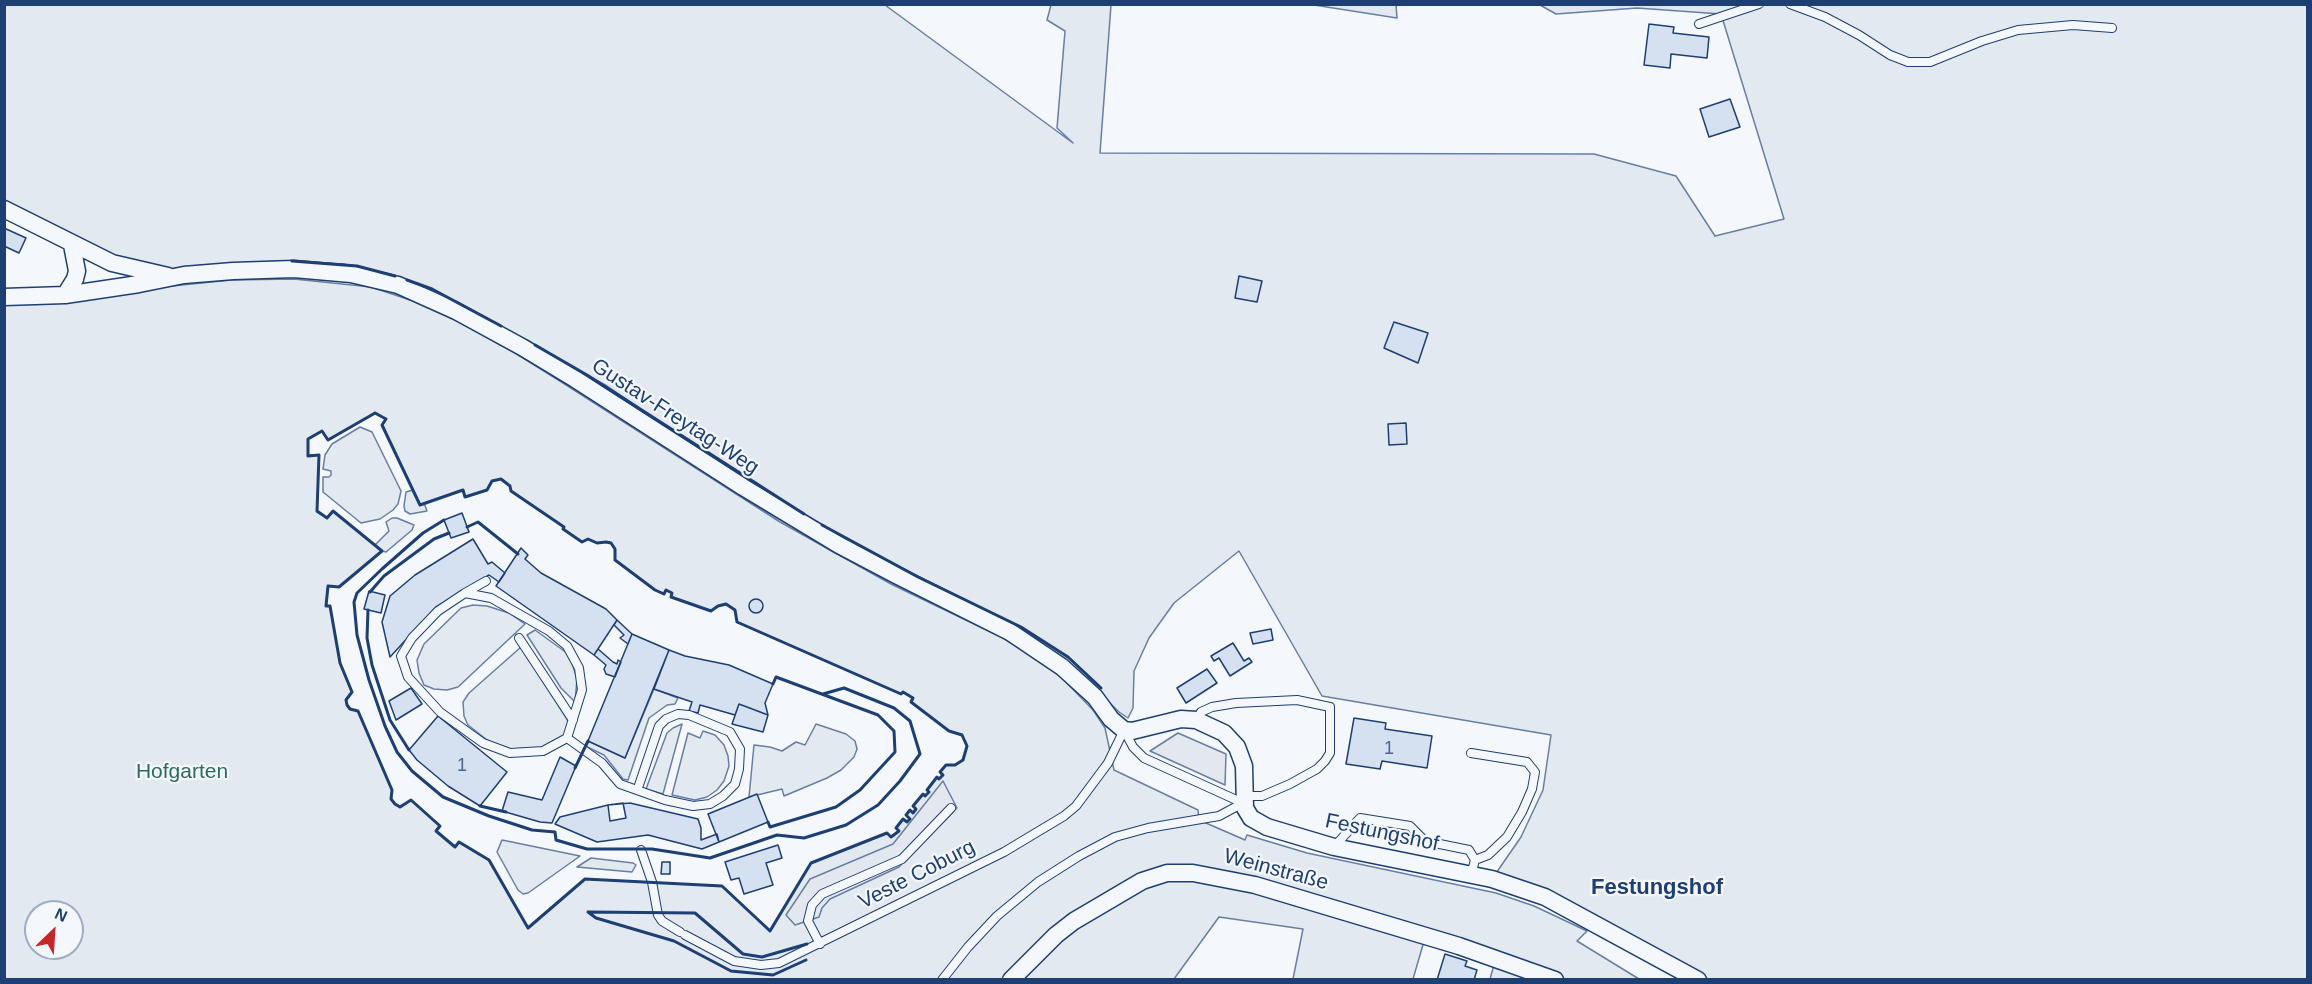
<!DOCTYPE html>
<html>
<head>
<meta charset="utf-8">
<style>
	body { margin:0 }
	#map { position:relative; width:2312px; height:984px; overflow:hidden; background:#f4f7fb; font-family:Helvetica,sans-serif }
	canvas { display:block }
	.frame { position:absolute; inset:0; border:6px solid #1d3f73; pointer-events:none }
	.north { position:absolute; left:24px; top:900px; width:60px; height:60px; box-sizing:border-box; background:#f4f7fb; border:2px solid #9eadc5; border-radius:50%; rotate:25deg; font-size:16px; font-weight:700; line-height:24px; text-align:center; color:#1d3f73 }
	.north::after { content:''; display:block; margin:auto; width:21px; height:27px; background:#c62828; clip-path:polygon(50% 0,100% 100%,50% 72%,0 100%) }
</style>
</head>
<body>
<div id="map">
<canvas width="2312" height="984"></canvas>
<div class="frame"></div>
<div class="north">N</div>
</div>
<script>
const g = document.querySelector('canvas').getContext('2d');
g.lineJoin = 'round';
function fill(path, color) { g.fillStyle = color; g.fill(path, 'evenodd'); }
const shape = rows => new Path2D(rows.map(r => 'M' + r).join(''));
function trace(path, color, width, dash) { g.strokeStyle = color; g.lineWidth = width; g.lineCap = dash ? 'butt' : 'round'; g.setLineDash(dash || []); g.stroke(path); }
function write(font, color, halo, rows, align = 'center') {
  g.font = font + ' Helvetica,sans-serif'; g.lineWidth = 4.5; g.setLineDash([]); g.textBaseline = 'middle'; g.strokeStyle = halo; g.fillStyle = color; for (const [text, x, y, turn = 0] of rows) {
    g.save(); g.translate(x, y); g.rotate((+turn || 0) * Math.PI / 180); g.textAlign = isNaN(turn) ? turn : align; if (halo) g.strokeText(text, 0, 0); g.fillText(text, 0, 0); g.restore();
  }
}
const green = shape([
	[5,5,885,5,1073,143,1057,128,1065,31,1047,20,1051,5,1111,5,1100,153,1594,154,1676,176,1715,236,1784,219,1721,14,1637,8,1556,14,1540,5,2307,5,2307,979,1698,979,1492,879,1521,837,1543,790,1551,735,1322,696,1239,551,1174,603,1149,638,1134,671,1133,708,1128,718,1119,712,1065,659,849,543,758,488,607,386,448,299,399,278,344,264,280,261,154,270,124,264,5,202,5,5],
	[1314,5,1396,5,1397,18,1314,5],
	[294,279,371,287,422,304,461,323,522,357,574,390,780,522,891,584,1001,637,1034,656,1059,675,1093,710,1105,728,1114,770,1198,810,1199,820,1245,840,1247,835,1307,853,1496,893,1534,906,1587,931,1577,941,1639,979,1490,979,1497,954,1427,931,1413,979,1293,979,1303,929,1219,917,1174,979,5,980,5,303,231,280,294,279],
	[376,413,386,419,382,425,413,490,406,492,404,506,405,511,410,514,427,511,424,503,463,490,465,497,487,490,492,481,501,479,510,486,511,491,563,526,563,529,582,542,588,539,597,543,606,542,611,543,615,549,615,560,655,590,664,594,666,590,672,593,671,597,711,611,718,606,726,604,735,610,737,622,901,694,903,692,912,698,911,702,949,731,962,735,967,746,963,760,955,765,946,765,940,772,942,775,939,779,937,777,927,790,929,792,925,795,923,794,913,806,916,810,913,813,910,810,906,815,910,819,907,822,903,819,896,828,899,831,891,837,887,833,811,863,770,930,722,886,585,879,528,928,489,860,459,842,455,846,436,831,440,826,411,800,401,807,395,804,391,798,392,790,358,711,350,709,347,705,346,699,352,692,340,663,330,606,326,605,328,586,339,587,382,551,386,552,412,530,414,525,397,518,392,518,386,522,389,531,375,545,333,511,327,518,317,512,319,455,308,455,308,439,322,431,328,440,376,413],
	[36,912,72,912,72,948,36,948,36,912],
	[360,427,372,432,401,491,398,504,393,510,380,519,361,523,323,492,323,477,329,477,331,475,331,471,323,469,325,455,332,444,360,427],
	[473,605,487,606,509,613,525,624,458,687,447,690,434,689,424,685,419,673,417,660,424,644,461,608,473,605],
	[535,630,567,653,572,663,577,679,575,702,561,688,527,635,535,630],
	[521,647,567,719,570,728,556,745,529,751,509,749,491,743,468,725,464,716,463,702,469,693,521,647],
	[654,689,678,698,675,704,667,705,649,718,628,780,623,779,604,755,585,746,588,741,625,758,654,689],
	[682,724,663,794,646,789,667,733,673,728,682,724],
	[816,724,846,734,855,741,857,749,854,757,841,770,827,778,784,796,782,789,749,797,754,745,770,747,782,751,796,742,805,745,816,724],
	[703,731,715,735,724,745,728,756,729,766,724,781,717,790,707,797,695,800,672,795,688,733,700,738,703,731],
	[502,840,580,856,528,893,523,894,518,890,497,852,502,840],
	[591,858,633,863,636,865,632,872,577,867,591,858]
]);
fill(green, '#e3e9f0');
trace(green, '#687fa3', 1.5);
const parking = shape([
	[1178,733,1226,754,1225,785,1150,751,1178,733],
	[943,781,957,808,899,867,830,899,822,908,819,917,795,925,786,915,810,879,893,844,943,781]
]);
fill(parking, '#e3e8f0');
trace(parking, '#687fa3', 1.5);
const building = shape([
	[1649,24,1674,27,1673,33,1709,37,1707,58,1671,54,1670,68,1644,65,1649,24],
	[1730,99,1740,127,1709,137,1700,109,1730,99],
	[4,228,26,238,19,253,4,246,4,228],
	[1239,276,1262,281,1257,302,1235,298,1239,276],
	[1394,322,1428,333,1418,363,1384,348,1394,322],
	[1406,423,1407,444,1389,445,1388,424,1406,423],
	[462,513,469,532,451,538,444,520,462,513],
	[473,539,488,564,492,562,505,573,499,582,489,575,436,607,390,657,382,622,390,596,415,575,473,539],
	[521,548,528,555,525,559,541,573,606,609,617,620,594,655,496,586,521,548],
	[369,591,385,595,381,613,364,609,369,591],
	'749 606a7 7 0 1 1 14 0a7 7 0 1 1-14 0Z',
	[617,620,632,634,628,644,620,638,624,635,614,625,617,620],
	[1271,629,1273,640,1253,644,1250,633,1271,629],
	[632,634,669,650,625,758,588,741,632,634],
	[1233,643,1244,661,1249,658,1252,662,1230,676,1219,658,1214,661,1211,656,1233,643],
	[598,649,613,662,617,664,618,660,621,662,615,677,606,674,604,669,606,665,594,655,598,649],
	[669,650,685,656,729,665,773,684,765,703,768,715,739,704,735,715,700,705,698,713,689,711,692,702,654,689,669,650],
	[1207,669,1217,683,1186,703,1177,688,1207,669],
	[411,688,422,704,396,720,389,701,411,688],
	[739,704,768,715,763,732,732,724,739,704],
	[438,716,507,772,480,806,448,786,417,760,409,750,438,716],
	[1354,718,1386,723,1385,729,1432,736,1427,768,1382,761,1380,769,1346,764,1354,718],
	[560,757,576,766,552,823,540,822,502,811,508,792,542,800,560,757],
	[757,794,768,822,719,842,708,814,757,794],
	[623,803,626,818,610,821,608,805,623,803],
	[630,803,698,819,701,828,701,840,717,834,719,842,702,849,648,835,597,842,555,824,560,817,608,805,630,803],
	[778,845,782,858,766,863,773,885,744,894,739,878,731,880,725,862,778,845],
	[662,862,670,862,670,874,661,874,662,862],
	[1445,954,1467,961,1465,966,1477,970,1474,980,1437,980,1445,954]
]);
fill(building, '#d5e0f0');
trace(building, '#1d3f73', 1.5);
const lane = shape([
	[1790,4,1825,17,1859,35,1890,55,1908,62,1930,62,1982,41,2018,30,2073,25,2112,28],
	[1699,24,1759,4],
	[465,593,491,598,549,631,567,646,579,668,582,690,567,738,543,751,510,753,483,743,440,712,408,677,401,656,412,638,438,611,465,593,486,581],
	[519,638,573,720],
	[1196,720,1201,712,1212,707,1236,703,1297,700,1330,707,1330,753,1325,761,1317,769,1290,784,1262,796,1243,796],
	[1124,730,1133,747,1144,758,1243,803],
	[567,738,602,763,620,784,665,800,693,806,710,804,723,796,735,784,739,769,740,749,730,732,689,715,678,714,666,719,659,726,639,785],
	[1471,753,1527,762,1535,772,1532,789,1522,812,1507,837,1488,855,1475,860],
	[1334,847,1360,818,1410,826,1425,841,1469,850,1475,860,1471,875],
	[641,850,652,882,658,915,662,921,680,932],
	[685,935,734,961,761,965,779,963,1004,852,1064,816,1076,806,1108,763,1124,730],
	[820,944,808,921,812,905,822,894,902,859,951,808],
	[942,980,968,947,997,916,1038,882,1079,856,1115,837,1148,828,1219,816,1243,803]
]);
const street = shape([
	[4,209,112,263,168,276],
	[65,295,75,279,77,271,72,245],
	[4,297,65,295,139,284,184,275,233,271,294,269,351,274,398,285,456,311,522,347,575,379,743,487,839,545,896,575,1010,632,1062,667,1095,697,1111,719,1124,730,1132,731,1181,719,1196,720,1224,733,1237,747,1244,766,1245,808,1251,818,1267,827,1334,847,1492,879,1545,897,1698,980],
	[1011,980,1056,935,1074,921,1142,881,1167,873,1193,873,1255,885,1459,946,1555,980]
]);
trace(lane, '#1d3f73', 10);
trace(street, '#1d3f73', 19);
trace(lane, '#f4f7fb', 8);
trace(street, '#f4f7fb', 16);
trace(shape([
	[292,261,357,266,395,276],
	[407,280,432,289,501,326],
	[535,345,587,375,804,514],
	[375,413,386,419,382,425,420,505,463,490,465,497,487,490,492,481,501,479,510,486,511,491,564,527,563,529,582,542,588,539,597,543,606,542,611,543,615,549,615,560,655,590,664,594,666,590,672,593,671,597,711,611,718,606,726,604,735,610,737,622,901,694,903,692,913,698,911,702,949,731,962,735,967,746,963,760,955,765,946,765,940,772,943,775,939,779,937,777,927,790,929,792,925,796,923,794,913,806,916,809,913,813,910,810,906,815,910,819,907,822,903,819,896,828,899,831,891,837,887,833,811,863,770,931,722,886,585,879,528,928,489,860,459,842,455,847,436,831,440,826,411,800,400,807,395,804,391,799,392,790,358,711,350,709,347,705,346,700,352,692,340,663,330,606,326,606,328,586,339,587,382,551,333,511,327,518,317,511,319,455,308,456,308,439,322,431,328,440,375,413],
	[444,520,423,533,382,569,357,593,354,602,357,635,369,680,385,726,397,752,412,771,443,797,489,816,532,830,555,832,556,840,587,849,652,849,710,858,777,835,804,838,846,825,878,805,900,781,920,754,910,721,894,708,844,688,823,694],
	[822,525,918,577,1021,627,1068,657,1101,688],
	[467,527,478,522,518,554],
	[370,592,384,576,434,539,449,533],
	[368,610,367,638,372,665,390,720,409,750],
	[575,768,588,741],
	[480,806,506,812],
	[768,822,770,827,836,807,860,790,895,752,894,731,878,715,776,677,773,684],
	[588,912,695,913,743,954,762,957,807,944],
	[588,912,596,918,674,941,731,971,773,975,806,960]
]), '#1d3f73', 3);
write('18px', '#4b6792', null, [
	["1",1389,749],
	["1",462,766]
]);
write('21px', '#1d3f73', '#f4f7fb', [
	["Gustav-Freytag-Weg",675,417,33],
	["Festungshof",1382,833,12],
	["Weinstraße",1276,870,15],
	["Veste Coburg",917,875,-27]
]);
write('21px', '#2c6c60', '#f4f7fb', [
	["Hofgarten",182,772]
]);
write('bold 22px', '#1d3f73', '#f4f7fb', [
	["Festungshof",1657,888]
]);
</script>
</body>
</html>
